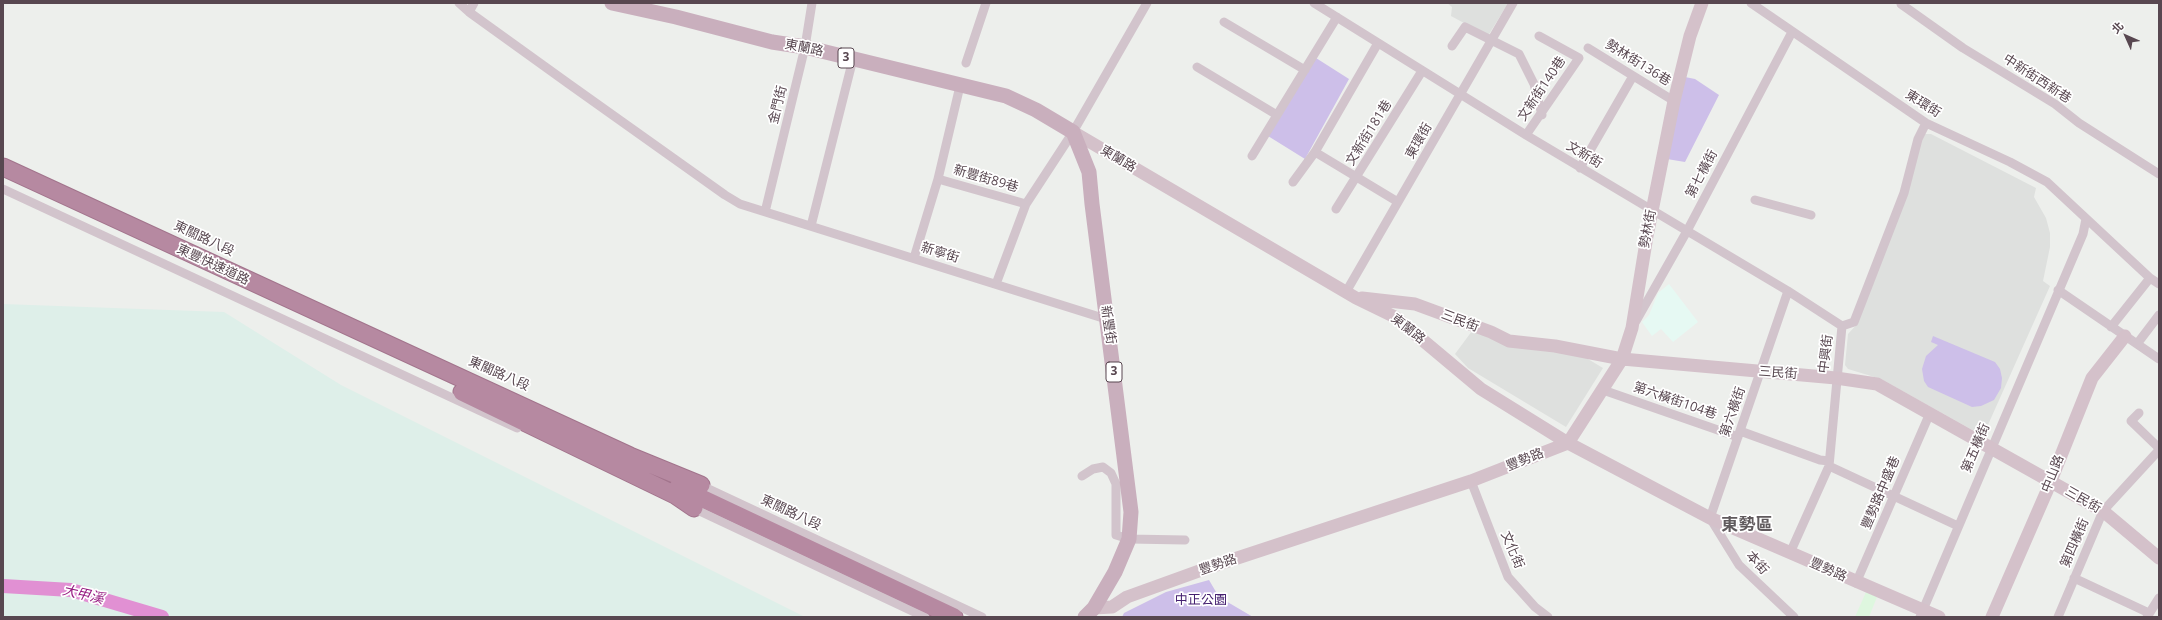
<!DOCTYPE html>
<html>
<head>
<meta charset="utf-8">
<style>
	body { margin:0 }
	#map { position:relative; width:2162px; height:620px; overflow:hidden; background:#edefec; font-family:"Open Sans","Noto Sans TC",sans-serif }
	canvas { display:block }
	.frame { position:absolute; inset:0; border:4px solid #584750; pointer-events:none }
	.north { position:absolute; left:2106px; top:16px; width:40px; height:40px; -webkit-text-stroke:3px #fff; paint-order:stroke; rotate:315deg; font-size:11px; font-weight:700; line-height:16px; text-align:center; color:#584750 }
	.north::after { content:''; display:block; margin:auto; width:14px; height:18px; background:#584750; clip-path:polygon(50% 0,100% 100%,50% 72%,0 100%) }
</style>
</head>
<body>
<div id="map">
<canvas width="2162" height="620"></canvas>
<div class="frame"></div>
<div class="north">北</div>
</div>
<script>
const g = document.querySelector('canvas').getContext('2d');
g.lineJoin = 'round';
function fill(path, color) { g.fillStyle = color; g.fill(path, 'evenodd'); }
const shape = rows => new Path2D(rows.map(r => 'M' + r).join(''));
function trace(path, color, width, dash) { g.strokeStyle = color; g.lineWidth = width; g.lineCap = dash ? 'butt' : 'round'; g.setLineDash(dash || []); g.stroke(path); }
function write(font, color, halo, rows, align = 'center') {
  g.font = font + ' "Open Sans","Noto Sans TC",sans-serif'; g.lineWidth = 3.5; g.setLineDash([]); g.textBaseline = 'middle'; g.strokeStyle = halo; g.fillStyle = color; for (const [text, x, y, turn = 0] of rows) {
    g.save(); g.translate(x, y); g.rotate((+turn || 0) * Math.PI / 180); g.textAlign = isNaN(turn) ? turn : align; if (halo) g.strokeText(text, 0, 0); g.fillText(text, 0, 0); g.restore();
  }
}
fill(shape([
	[1669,284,1698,322,1673,342,1661,329,1652,336,1642,322,1649,315,1658,293]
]), '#e6f9f3');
fill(shape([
	[1447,3,1508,3,1488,36,1451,16,1452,7],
	[1925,134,1931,134,2036,188,2034,197,2046,218,2050,233,2050,247,2043,281,2050,286,1983,436,1881,379,1848,369,1845,365,1848,334,1857,324,1920,141],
	[1472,331,1583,356,1603,368,1566,427,1468,368,1455,354]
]), '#dee0de');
fill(shape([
	[1866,592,1877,597,1869,617,1855,617]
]), '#def7df');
fill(shape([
	[1316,58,1349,79,1305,159,1268,136],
	[1685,77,1695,79,1719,95,1685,162,1667,159],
	[1933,336,1995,362,2000,369,2002,378,2001,388,1994,400,1981,406,1972,407,1928,387,1924,381,1922,369,1926,356,1938,345,1931,342],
	[1209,580,1219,597,1253,617,1122,617,1124,613,1166,592]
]), '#cdbfe9');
fill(shape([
	[3,304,224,312,341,385,805,617,3,617]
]), '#deefe9');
trace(shape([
	[3,586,71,590,162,617]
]), '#e190d3', 14);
const highway = shape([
	[3,167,630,456,701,485],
	[462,392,675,495,694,508],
	[678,487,954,617]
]);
trace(highway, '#a2748c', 19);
trace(shape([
	[459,3,469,12,569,84,725,195,740,204,1106,319],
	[1314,3,1526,135,1788,291,1842,326],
	[1751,3,1926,123,2010,162,2047,182,2150,278,2159,284],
	[1901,4,1963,48,2055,104,2079,123,2159,174],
	[469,12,474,3],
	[1224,22,1305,70],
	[1452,46,1465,27,1519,54,1534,84,1542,115],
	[1588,48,1674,101],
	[966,63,986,3],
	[1197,67,1277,115],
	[1526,135,1579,58,1539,36],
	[1315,152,1398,202],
	[1252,156,1337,17],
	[1580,168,1633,76],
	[938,179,1026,204],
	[1293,182,1315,152,1378,43],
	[3,189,517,428],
	[1755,200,1811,215],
	[1336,209,1422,71],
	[765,212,805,47,812,3],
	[811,226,853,59],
	[914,258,938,179,960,86],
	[996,284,1026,204,1073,132,1147,3],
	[2058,290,2159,359],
	[1788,291,1710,518,1739,565,1794,617],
	[1346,292,1513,3],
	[1636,321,1687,231,1792,32],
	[2111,327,2150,278],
	[2137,344,2159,315],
	[1603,390,1738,437],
	[2139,413,2131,421,2159,448],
	[1740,431,1820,460,1829,461],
	[1829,466,1958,526],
	[1082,476,1093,469,1103,467,1111,473,1116,484,1116,535,1129,539,1185,540],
	[1471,481,1508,577,1535,607,1548,617],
	[698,484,982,617],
	[691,507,925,617],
	[1790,553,1829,466,1842,326,1854,322,1904,193,1918,139,1926,123],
	[2074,578,2149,613],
	[1856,583,1930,413],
	[1920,617,2083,234,2086,219],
	[2058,617,2103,511,2159,450],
	[2147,617,2159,598]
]), '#d2c4cc', 9);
trace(shape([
	[1073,132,1356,298,1395,317,1481,389,1568,443,1710,518,1939,617],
	[1362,298,1415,304,1491,332,1509,341,1555,346,1622,359,1836,378,1877,384,2103,511,2159,558],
	[1568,443,1622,359,1632,328,1647,236,1674,101,1690,36,1702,3],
	[1094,608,1112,607,1127,597,1210,567,1471,481,1568,443],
	[1992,617,2046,493,2092,378,2125,336]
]), '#d4c1ca', 13);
trace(shape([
	[612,3,676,17,772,42,805,47,1006,96,1036,110,1073,132,1089,172,1092,204,1131,512,1129,539,1115,572,1094,608,1085,617]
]), '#c9afbd', 15);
trace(highway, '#b689a1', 17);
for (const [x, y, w] of [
	[846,58,16],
	[1114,372,16]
]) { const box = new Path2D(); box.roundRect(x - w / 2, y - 10, w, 20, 3); g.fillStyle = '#fff'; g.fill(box); trace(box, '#584750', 1); }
write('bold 12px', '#584750', null, [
	["3",846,58],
	["3",1114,372]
]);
write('13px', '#584750', '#fff', [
	["東蘭路",804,48,11],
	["勢林街136巷",1638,63,32],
	["中新街西新巷",2037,79,33],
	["文新街140巷",1542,89,-56],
	["東環街",1923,104,32],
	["金門街",778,105,-76],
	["文新街181巷",1369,133,-58],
	["東環街",1419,141,-60],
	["文新街",1584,155,31],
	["東蘭路",1118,159,31],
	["第七橫街",1702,174,-62],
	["新豐街89巷",986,179,16],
	["勢林街",1648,229,-79],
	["東關路八段",204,239,25],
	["新寧街",940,253,17],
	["東豐快速道路",213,265,25],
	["三民街",1460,321,21],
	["新豐街",1108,325,81],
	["東蘭路",1408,329,38],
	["中興街",1826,354,-83],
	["三民街",1778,373,4],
	["東關路八段",499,374,24],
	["第六橫街104巷",1675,401,19],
	["第六橫街",1733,412,-71],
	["第五橫街",1976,448,-67],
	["豐勢路",1525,460,-22],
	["中山路",2053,474,-68],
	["豐勢路中盛巷",1881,493,-67],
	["三民街",2083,500,30],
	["東關路八段",791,513,25],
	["第四橫街",2075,543,-67],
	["文化街",1512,550,67],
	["本街",1757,563,48],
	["豐勢路",1218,565,-19],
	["豐勢路",1828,570,24]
]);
write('13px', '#452070', '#fff', [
	["中正公園",1201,600]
]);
write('italic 14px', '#961b81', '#fff', [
	["大甲溪",83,595,13]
]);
write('bold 17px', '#605a5d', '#fff', [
	["東勢區",1747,525]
]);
</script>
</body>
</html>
